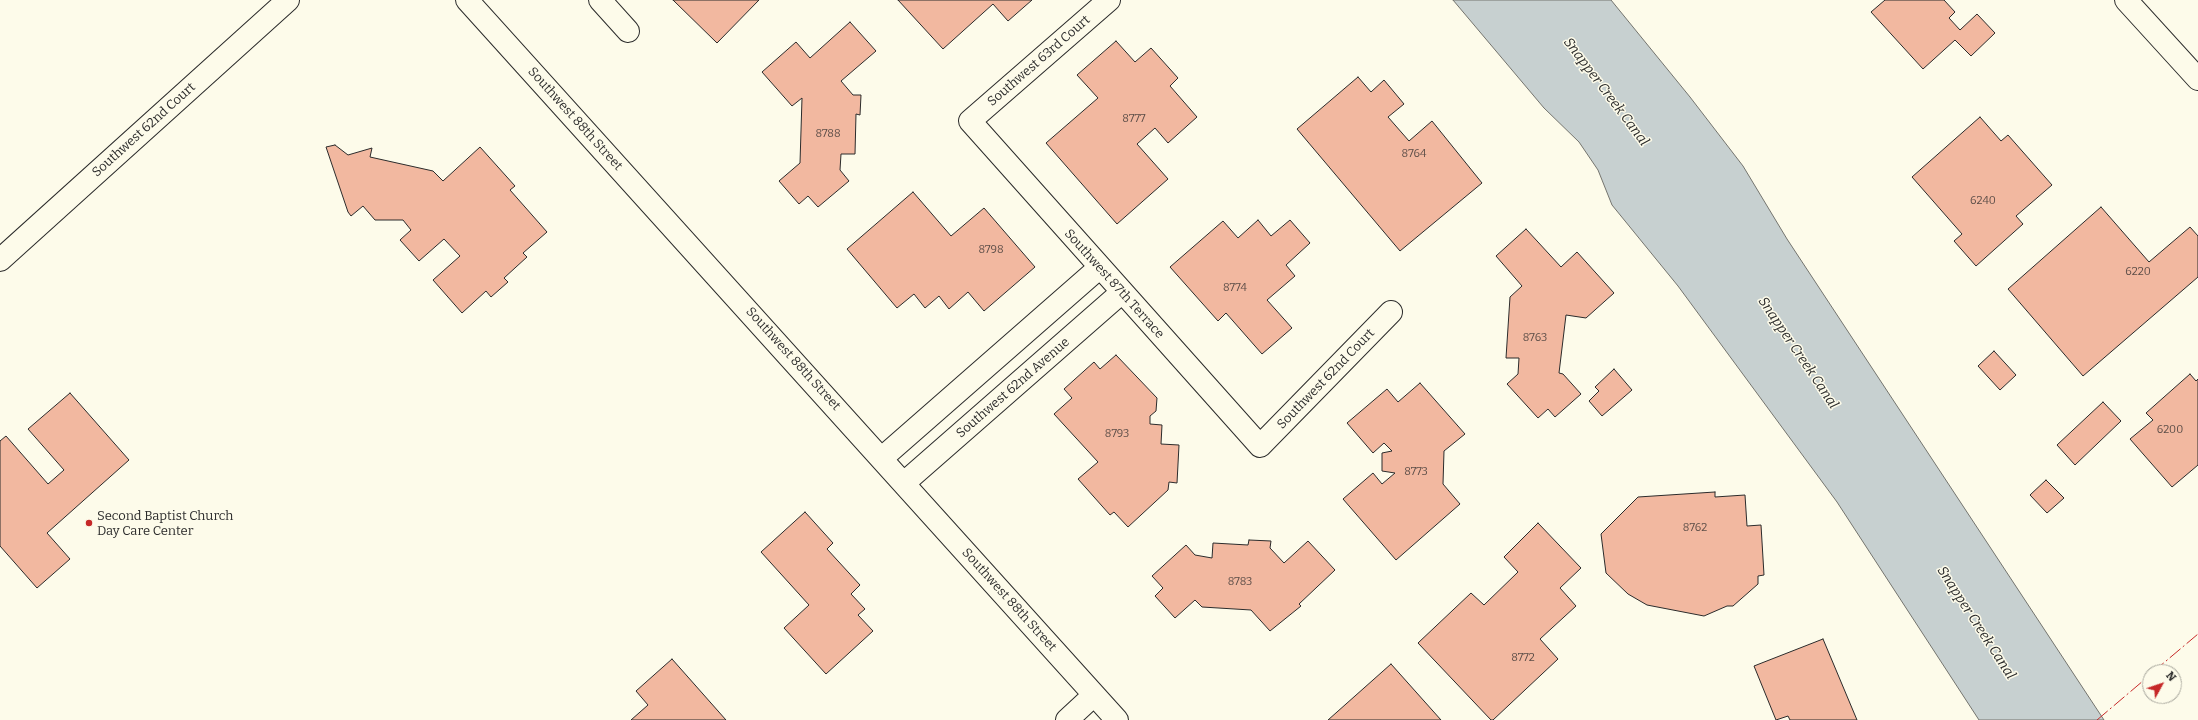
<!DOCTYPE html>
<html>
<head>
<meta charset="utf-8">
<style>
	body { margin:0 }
	#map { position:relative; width:2198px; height:720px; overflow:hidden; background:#fdfbea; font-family:Bitter,serif }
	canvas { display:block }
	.north { position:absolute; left:2142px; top:664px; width:40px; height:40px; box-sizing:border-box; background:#fdfbea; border:1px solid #a9a89e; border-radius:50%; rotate:50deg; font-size:11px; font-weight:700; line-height:16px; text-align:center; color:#2b2b2b }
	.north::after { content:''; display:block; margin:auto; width:14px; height:18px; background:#c62828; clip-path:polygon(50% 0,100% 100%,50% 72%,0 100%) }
</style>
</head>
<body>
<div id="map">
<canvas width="2198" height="720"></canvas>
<div class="north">N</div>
</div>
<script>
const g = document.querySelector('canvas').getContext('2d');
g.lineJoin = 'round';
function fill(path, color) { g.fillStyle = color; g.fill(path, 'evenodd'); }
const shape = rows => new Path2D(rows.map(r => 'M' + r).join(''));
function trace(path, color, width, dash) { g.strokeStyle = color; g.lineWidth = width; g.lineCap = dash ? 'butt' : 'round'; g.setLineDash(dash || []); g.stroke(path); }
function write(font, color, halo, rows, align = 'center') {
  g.font = font + ' Bitter,serif'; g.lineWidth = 3; g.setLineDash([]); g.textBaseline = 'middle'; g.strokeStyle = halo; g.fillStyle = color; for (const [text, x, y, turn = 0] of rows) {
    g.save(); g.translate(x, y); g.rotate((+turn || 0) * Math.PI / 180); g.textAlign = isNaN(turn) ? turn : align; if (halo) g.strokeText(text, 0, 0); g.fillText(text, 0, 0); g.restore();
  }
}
const water = shape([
	[1453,0,1611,0,1690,97,1743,166,1787,239,2104,720,1979,720,1837,502,1678,286,1612,205,1598,170,1579,142,1544,108,1453,0]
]);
fill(water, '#c7d0d0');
trace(water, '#74746e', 1);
const building = shape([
	[673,0,759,0,717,43,673,0],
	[898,0,1032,0,1008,21,993,4,943,49,898,0],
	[1885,0,1944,0,1955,12,1949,18,1960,30,1977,14,1995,33,1971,56,1955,40,1923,69,1871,12,1885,0],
	[850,22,876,51,841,81,853,95,861,95,860,115,856,114,855,154,841,154,840,170,849,181,818,207,808,196,799,204,779,181,800,163,802,98,792,106,762,72,796,42,810,58,850,22],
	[1116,41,1135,62,1151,48,1178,78,1170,86,1197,117,1168,143,1155,128,1137,144,1168,179,1117,224,1046,143,1098,98,1077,75,1116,41],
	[1358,77,1371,92,1384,80,1404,104,1388,117,1409,141,1432,121,1482,183,1400,251,1297,129,1358,77],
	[1980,117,2001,141,2008,135,2052,185,2016,216,2023,224,1976,266,1954,241,1962,234,1912,177,1980,117],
	[335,145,348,155,372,148,370,157,433,171,443,181,480,147,515,186,510,190,547,232,523,253,527,257,504,278,508,282,491,297,486,291,462,313,433,280,460,256,444,239,419,261,400,240,411,230,403,220,375,220,363,206,351,216,348,212,326,147,335,145],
	[913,192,951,236,984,208,1035,267,984,311,968,292,949,309,939,296,925,308,914,294,897,308,847,249,913,192],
	[2101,207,2149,262,2190,227,2198,236,2198,277,2083,376,2008,289,2101,207],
	[1258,220,1271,236,1290,220,1310,243,1286,265,1295,276,1267,300,1292,328,1262,354,1226,313,1218,321,1170,267,1223,221,1238,238,1258,220],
	[1526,229,1561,267,1577,252,1614,293,1586,318,1566,315,1559,373,1563,374,1581,394,1555,417,1548,409,1538,418,1507,384,1518,374,1519,358,1506,358,1510,297,1522,286,1496,256,1526,229],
	[1994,351,2016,375,2000,390,1978,366,1994,351],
	[1116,355,1157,398,1156,411,1150,416,1150,424,1162,425,1161,444,1179,445,1177,483,1169,482,1168,490,1128,527,1114,512,1110,515,1078,479,1098,462,1054,414,1072,398,1064,389,1094,362,1100,369,1116,355],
	[1614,369,1632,390,1602,416,1589,401,1599,391,1595,387,1614,369],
	[2190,374,2196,381,2198,379,2198,465,2172,487,2130,439,2153,420,2146,413,2190,374],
	[1420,383,1465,434,1444,451,1443,484,1460,504,1396,560,1343,499,1373,473,1382,484,1395,473,1382,471,1382,453,1392,451,1384,443,1373,453,1347,423,1387,389,1398,402,1420,383],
	[70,393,129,460,47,533,70,559,37,588,0,546,0,441,6,436,48,484,64,470,28,429,70,393],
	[2103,402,2121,421,2075,465,2057,445,2103,402],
	[2046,480,2064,498,2047,513,2030,495,2046,480],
	[1715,492,1715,497,1745,495,1747,526,1761,525,1764,575,1758,576,1758,584,1733,606,1727,606,1704,616,1647,605,1628,594,1606,573,1601,534,1638,497,1715,492],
	[805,512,833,543,827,549,860,585,851,594,865,609,858,615,873,631,826,674,784,628,809,605,761,552,805,512],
	[1538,523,1581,568,1560,588,1576,606,1540,639,1558,659,1493,720,1491,720,1418,643,1471,593,1484,605,1518,572,1504,557,1538,523],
	[1249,540,1271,541,1270,548,1284,563,1308,541,1335,570,1299,604,1301,606,1270,631,1251,610,1202,607,1195,600,1175,618,1155,596,1163,588,1152,576,1186,545,1195,555,1212,558,1213,543,1248,545,1249,540],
	[1823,639,1857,720,1790,720,1788,716,1776,720,1754,666,1823,639],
	[672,659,726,720,631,720,648,705,636,691,672,659],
	[1391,664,1441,720,1328,720,1391,664]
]);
fill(building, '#f2b8a0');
trace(building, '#2b2b2b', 1);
const minor = shape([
	[467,0,1117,720],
	[600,0,628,31],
	[1109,0,970,121,1260,446,1391,312],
	[2126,0,2198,79],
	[0,260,288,0],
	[882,458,1099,268],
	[904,483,1121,293],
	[1067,720,1094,695]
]);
trace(minor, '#2b2b2b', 24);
trace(minor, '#fdfbea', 22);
trace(shape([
	[2153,672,2198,634],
	[2097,720,2150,675]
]), '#c62828', 1, [14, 3, 2, 3]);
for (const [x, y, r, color] of [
	[89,523,4,"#c62828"]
]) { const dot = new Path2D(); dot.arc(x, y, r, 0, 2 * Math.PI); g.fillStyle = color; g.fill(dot); trace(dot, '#fdfbea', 1.5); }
write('11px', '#5d4e48', null, [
	["8777",1134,119],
	["8788",828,134],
	["8764",1414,154],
	["6240",1983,201],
	["8798",991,250],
	["6220",2138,272],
	["8774",1235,288],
	["8763",1535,338],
	["6200",2170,430],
	["8793",1117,434],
	["8773",1416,472],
	["8762",1695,528],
	["8783",1240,582],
	["8772",1523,658]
]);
write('13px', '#2b2b2b', '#fdfbea', [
	["Southwest 63rd Court",1039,61,-41],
	["Southwest 88th Street",575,119,48],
	["Southwest 62nd Court",144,130,-42],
	["Southwest 87th Terrace",1114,284,48],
	["Southwest 88th Street",793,359,48],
	["Southwest 62nd Court",1326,379,-46],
	["Southwest 62nd Avenue",1013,388,-41],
	["Southwest 88th Street",1009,600,48]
]);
write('13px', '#2b2b2b', '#fdfbea', [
	["Second Baptist Church",97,516],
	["Day Care Center",97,531]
], 'left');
write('italic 14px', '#2b2b2b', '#fdfbea', [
	["Snapper Creek Canal",1606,92,53],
	["Snapper Creek Canal",1798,353,56],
	["Snapper Creek Canal",1976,623,57]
]);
</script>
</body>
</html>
